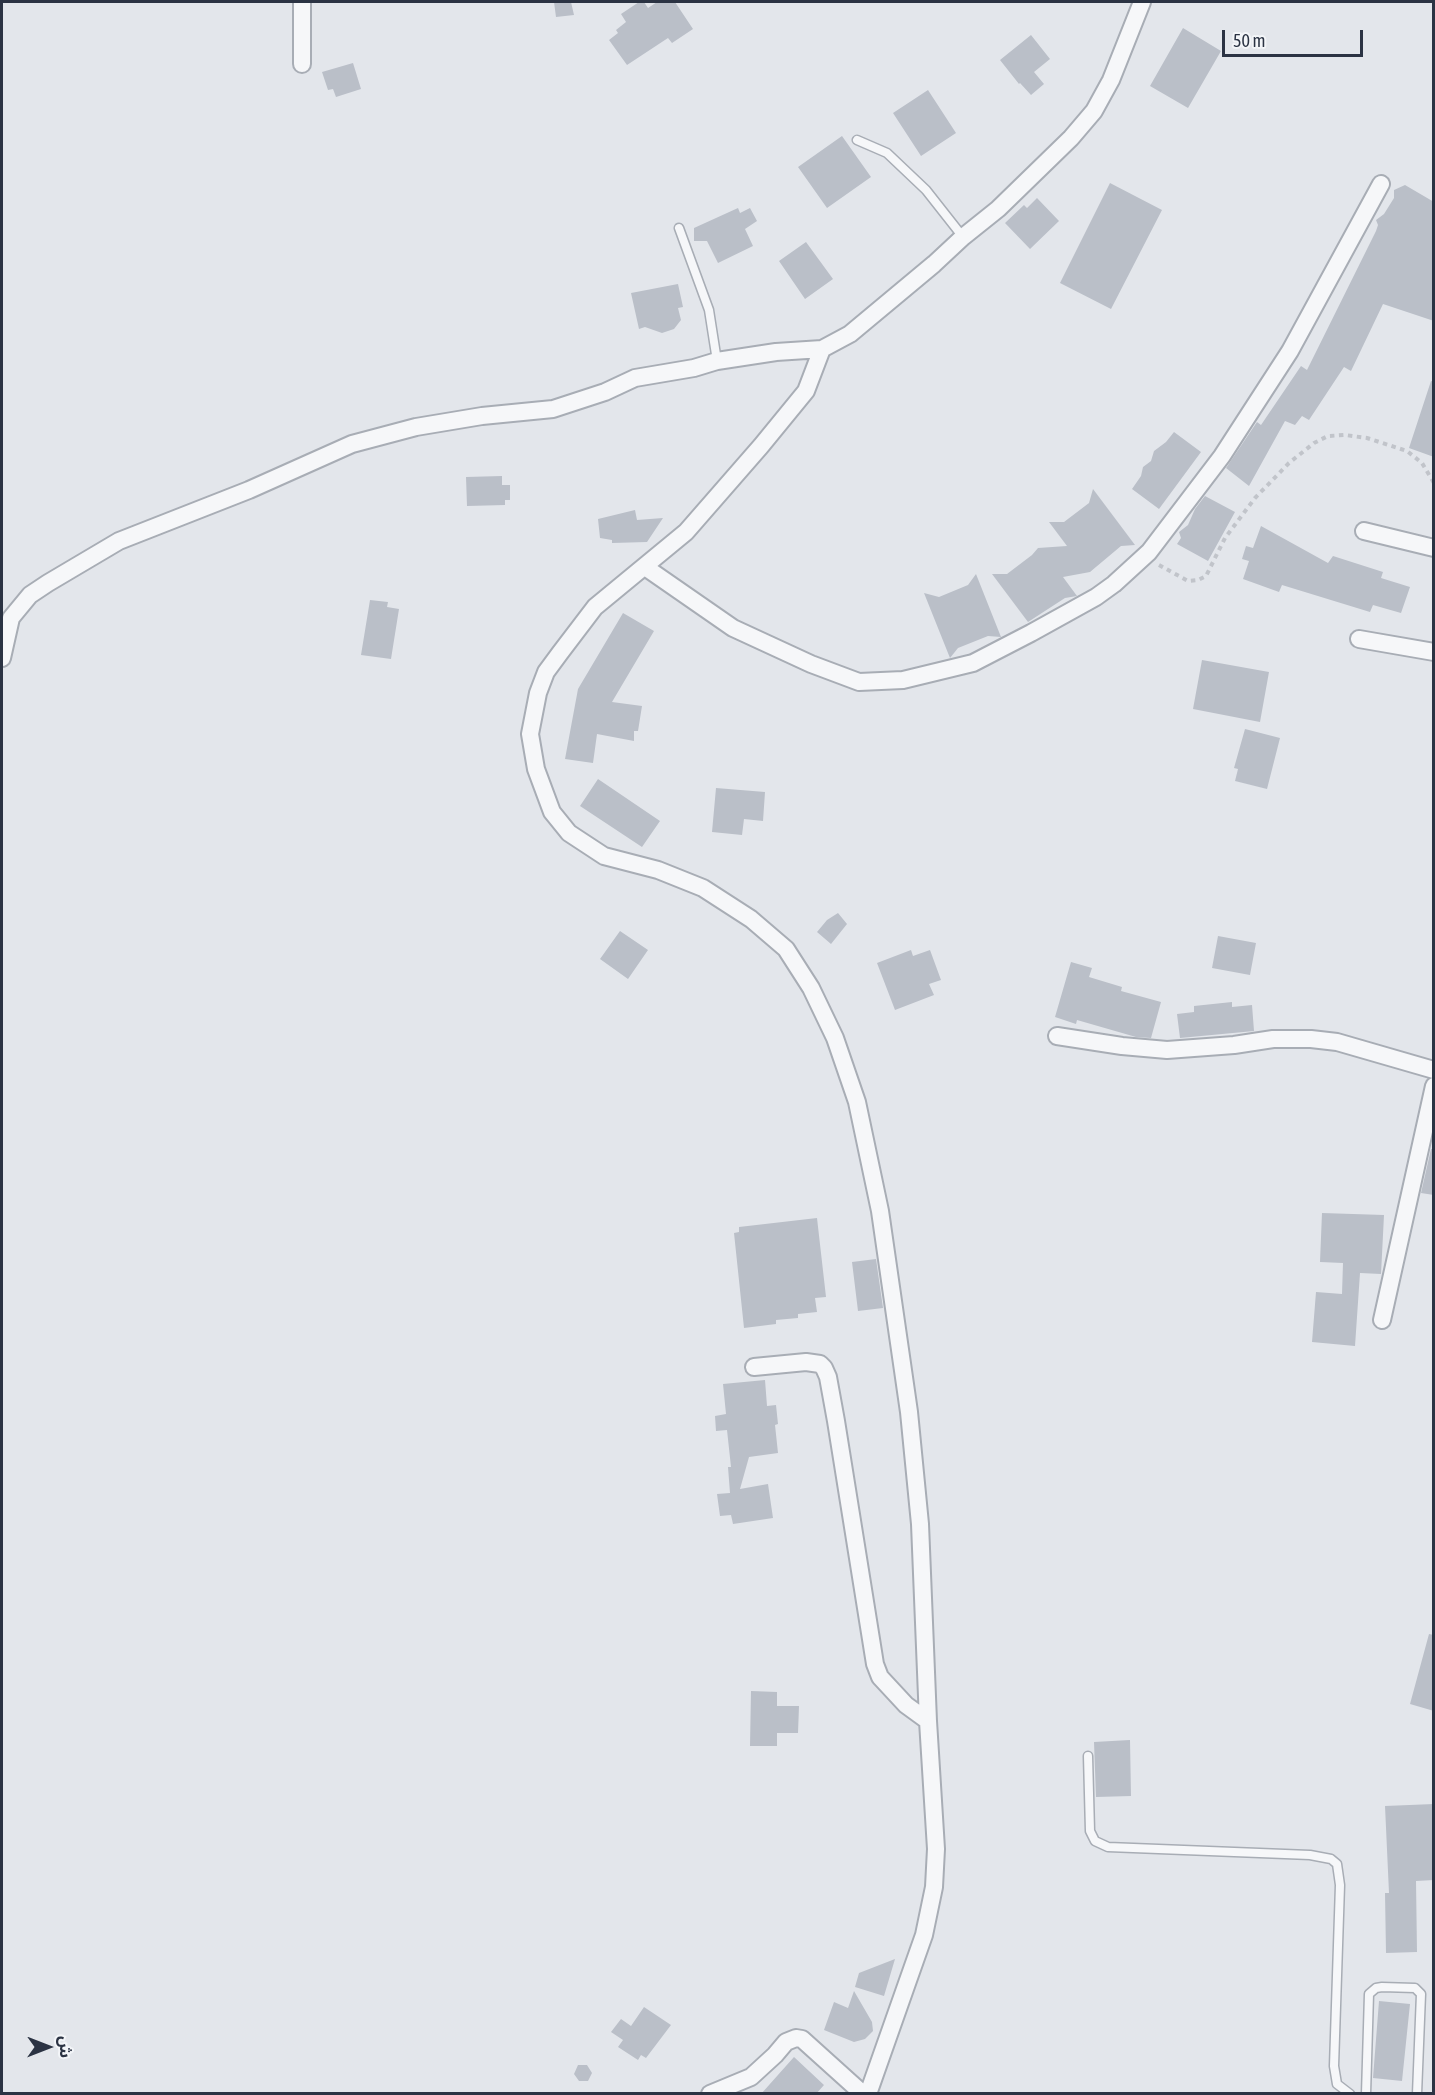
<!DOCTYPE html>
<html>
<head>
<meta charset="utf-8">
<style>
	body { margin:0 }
	#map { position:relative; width:1435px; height:2095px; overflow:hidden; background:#e3e6eb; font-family:"Asap Condensed","Noto Sans Arabic",sans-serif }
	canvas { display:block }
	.frame { position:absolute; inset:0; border:3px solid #2b3343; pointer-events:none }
	.north { position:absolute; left:18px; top:2017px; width:60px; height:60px; -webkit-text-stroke:4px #f3f5f8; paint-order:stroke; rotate:90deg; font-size:16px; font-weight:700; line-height:24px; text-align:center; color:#2b3343 }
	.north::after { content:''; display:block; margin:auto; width:21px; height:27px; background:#2b3343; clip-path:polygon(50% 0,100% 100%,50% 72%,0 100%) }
	.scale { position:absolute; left:1222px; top:30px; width:141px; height:27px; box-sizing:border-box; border:3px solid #2b3343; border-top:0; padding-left:8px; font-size:18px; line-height:21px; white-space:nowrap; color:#2b3343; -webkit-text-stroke:4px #f3f5f8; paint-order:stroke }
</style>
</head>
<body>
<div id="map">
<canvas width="1435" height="2095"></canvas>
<div class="frame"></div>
<div class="north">ش</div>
<div class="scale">50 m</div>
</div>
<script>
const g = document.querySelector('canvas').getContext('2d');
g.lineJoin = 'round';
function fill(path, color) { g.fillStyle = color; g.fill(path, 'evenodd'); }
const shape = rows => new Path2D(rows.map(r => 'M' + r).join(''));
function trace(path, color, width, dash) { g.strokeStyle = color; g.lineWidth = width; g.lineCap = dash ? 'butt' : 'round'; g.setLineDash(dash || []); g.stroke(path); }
fill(shape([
	[554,2,571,2,574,15,556,17],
	[639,2,644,2,648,8,657,2,675,2,693,29,672,43,668,38,627,65,609,40,618,33,616,30,626,22,621,14],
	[1183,28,1221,51,1188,108,1150,86],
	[1031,35,1050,59,1034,72,1044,84,1031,95,1020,83,1019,84,1000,60],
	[353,63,361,89,336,97,333,89,328,90,322,72],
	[928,90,956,133,921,156,893,113],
	[842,136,871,177,827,208,798,167],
	[1110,183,1162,210,1111,309,1060,283],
	[1405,185,1434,202,1434,321,1383,304,1351,371,1344,367,1309,420,1302,416,1295,425,1285,421,1249,486,1226,468,1257,422,1261,425,1301,366,1307,370,1376,231,1378,225,1376,220,1384,214,1394,198,1394,190],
	[1037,198,1059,221,1030,249,1005,223,1024,205,1027,208],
	[738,208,740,213,750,208,757,221,745,229,753,246,718,263,707,241,694,241,694,228],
	[806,242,833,279,805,299,779,261],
	[678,284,683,307,678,308,681,320,674,329,662,333,645,327,639,329,631,293],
	[1431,381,1434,382,1434,457,1409,448],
	[1174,432,1201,452,1159,509,1132,489,1141,476,1143,467,1151,461,1154,451,1166,442],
	[502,476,502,485,510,485,510,500,505,500,505,505,467,506,466,477],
	[1093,489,1135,545,1121,546,1090,572,1063,577,1077,596,1065,598,1028,622,992,574,1007,574,1032,555,1038,548,1067,546,1049,522,1064,522,1089,503],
	[1205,496,1235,512,1208,561,1177,544,1181,538,1179,532,1188,525,1195,509],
	[635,510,637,520,663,518,647,542,612,543,612,540,600,538,598,519],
	[1261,526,1328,563,1333,556,1383,572,1381,578,1410,587,1401,613,1373,605,1370,612,1282,585,1279,592,1243,579,1249,561,1242,559,1246,546,1253,548],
	[976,574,1001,637,988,636,958,648,950,658,924,593,939,597,968,585],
	[370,600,388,602,387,607,399,609,391,659,361,655],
	[623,613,654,631,612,702,642,706,638,731,634,731,634,741,597,734,593,763,565,759,578,689],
	[1202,660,1269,672,1260,722,1193,709],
	[1245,729,1280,738,1267,789,1235,781,1238,769,1234,768],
	[598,779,660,821,642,847,580,806],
	[716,788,765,792,763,821,744,819,742,835,712,832],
	[838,913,847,924,831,944,817,932,827,920],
	[620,931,648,950,628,979,600,959],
	[1218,936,1256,943,1250,975,1212,968],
	[911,950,913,956,930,950,941,980,929,984,934,995,895,1010,877,963],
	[1071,962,1092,968,1089,977,1122,987,1121,991,1161,1002,1151,1038,1136,1037,1077,1020,1076,1024,1055,1017],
	[1232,1002,1232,1007,1252,1005,1254,1031,1180,1038,1177,1014,1194,1012,1194,1006],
	[1431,1149,1434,1149,1434,1195,1421,1193],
	[1322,1213,1384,1215,1381,1274,1360,1273,1355,1346,1312,1342,1316,1292,1342,1294,1343,1263,1320,1262],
	[817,1218,826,1297,815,1298,817,1312,798,1314,798,1318,776,1320,776,1324,744,1328,734,1233,739,1232,739,1227],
	[876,1259,883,1308,858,1311,852,1262],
	[765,1380,767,1406,776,1405,778,1424,775,1425,778,1453,749,1457,740,1489,768,1484,773,1518,733,1524,731,1515,720,1516,717,1494,730,1493,728,1467,731,1467,727,1430,716,1431,715,1416,726,1414,723,1384],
	[1429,1634,1434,1635,1434,1711,1410,1704],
	[751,1691,777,1692,777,1706,799,1706,798,1733,777,1733,777,1746,750,1746],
	[1130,1740,1131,1796,1096,1797,1094,1742],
	[1434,1804,1434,1880,1416,1881,1417,1952,1386,1953,1385,1893,1389,1893,1385,1806],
	[895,1959,884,1996,855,1987,859,1973],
	[854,1991,872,2022,873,2031,865,2039,854,2042,824,2030,834,2002,848,2008],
	[1379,2001,1410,2004,1402,2081,1373,2078],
	[644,2007,671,2025,646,2058,641,2055,638,2060,618,2047,623,2040,611,2032,621,2019,631,2026],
	[794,2057,824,2085,816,2094,761,2094],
	[578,2065,587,2065,592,2073,588,2081,579,2081,574,2074]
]), '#babfc8');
const service = shape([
	[857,140,887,153,926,190,963,237],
	[679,228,709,310,717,361],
	[1088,1756,1090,1831,1095,1841,1108,1847,1310,1855,1331,1859,1337,1864,1340,1885,1334,2066,1337,2084,1350,2094],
	[1366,2094,1369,1994,1376,1988,1382,1987,1415,1988,1421,1994,1417,2094]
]);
const minor = shape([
	[302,2,302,64],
	[1364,531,1434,548],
	[645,567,733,628,811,664,859,682,903,680,973,663,1031,633,1096,597,1114,584,1149,552,1222,456,1290,351,1381,184],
	[1359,639,1434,652],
	[2,658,11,618,30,595,48,583,119,541,249,490,352,444,416,427,482,416,553,409,605,392,635,378,694,368,717,361,776,352,822,349],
	[1057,1036,1122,1046,1167,1050,1234,1045,1273,1039,1311,1039,1337,1042,1434,1070],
	[1382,1320,1434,1086],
	[754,1367,806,1362,820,1364,824,1368,828,1377,836,1421,875,1664,880,1677,906,1705,928,1721],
	[710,2094,751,2077,775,2055,786,2042,796,2038,802,2039,863,2094],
	[868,2094,924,1935,934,1887,936,1849,928,1721,920,1524,909,1412,880,1211,857,1102,835,1038,811,988,786,949,751,919,703,888,658,870,604,856,569,833,552,812,536,769,530,734,538,693,546,672,560,653,595,607,686,532,761,446,806,391,822,349,850,334,934,264,963,237,998,209,1071,138,1094,111,1111,80,1142,2]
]);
trace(service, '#a8adb5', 11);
trace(minor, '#a8adb5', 20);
trace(shape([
	[1159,565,1188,581,1198,580,1206,576,1225,538,1255,498,1289,463,1314,443,1328,436,1345,435,1367,438,1407,451,1422,463,1434,483]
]), '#c1c4ca', 4, [4.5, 4.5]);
trace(service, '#f6f7f9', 8);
trace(minor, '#f6f7f9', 16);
</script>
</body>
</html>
